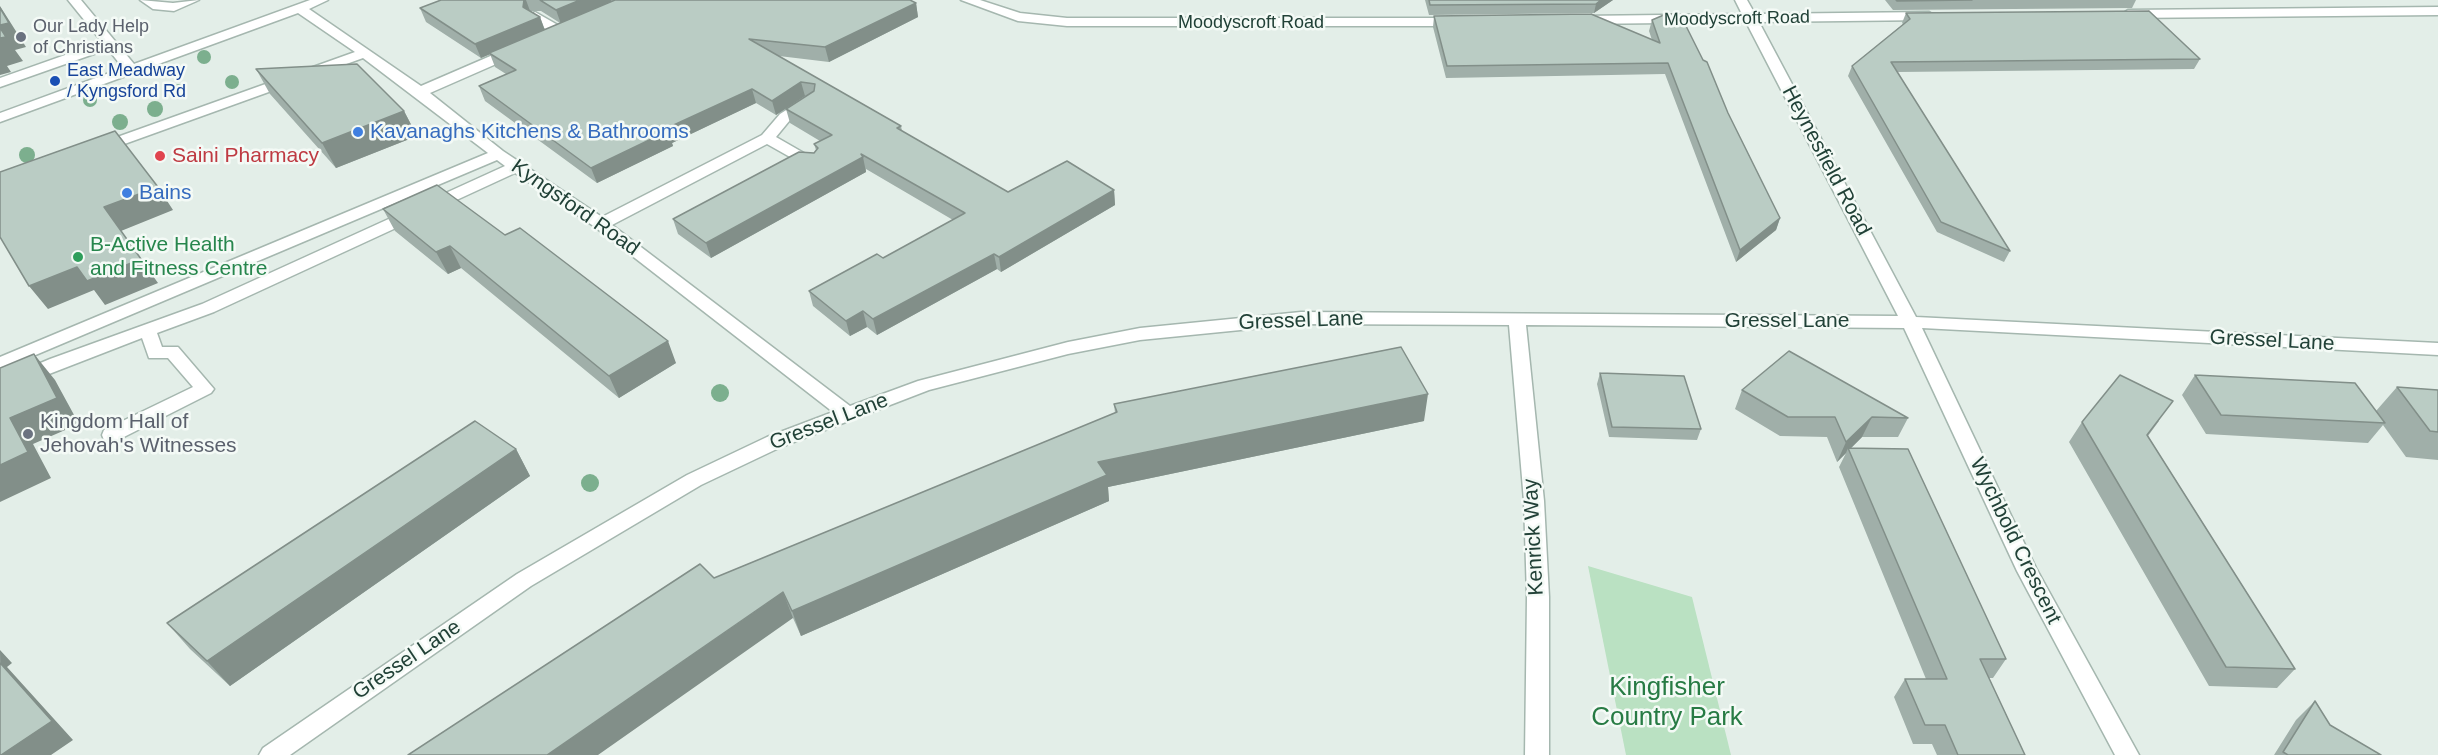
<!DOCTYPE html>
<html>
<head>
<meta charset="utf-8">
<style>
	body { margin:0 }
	canvas { display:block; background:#e3eee8 }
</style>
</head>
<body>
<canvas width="2438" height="755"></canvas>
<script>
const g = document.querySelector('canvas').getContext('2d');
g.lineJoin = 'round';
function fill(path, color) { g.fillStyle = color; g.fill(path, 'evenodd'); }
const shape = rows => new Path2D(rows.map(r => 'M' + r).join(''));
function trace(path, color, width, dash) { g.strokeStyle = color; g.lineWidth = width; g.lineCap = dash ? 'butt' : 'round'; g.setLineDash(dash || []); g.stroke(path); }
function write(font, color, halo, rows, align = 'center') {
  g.font = font + ' Helvetica,sans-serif'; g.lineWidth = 5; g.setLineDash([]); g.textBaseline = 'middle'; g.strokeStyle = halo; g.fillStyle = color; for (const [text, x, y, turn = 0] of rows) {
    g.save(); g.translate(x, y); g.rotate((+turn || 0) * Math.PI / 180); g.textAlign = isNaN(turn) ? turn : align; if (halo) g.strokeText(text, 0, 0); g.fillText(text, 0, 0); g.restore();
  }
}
fill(shape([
	[1588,566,1692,597,1731,755,1626,755]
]), '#bae1c2');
const minor = shape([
	[68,0,81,0,134,64,310,0,328,0,309,9,421,86,509,48,519,48,519,54,430,93,503,151,602,217,762,135,780,114,802,100,812,100,812,106,790,120,776,137,816,160,819,163,816,166,806,166,767,144,612,225,850,406,918,381,1068,342,1140,328,1301,312,1898,316,1746,22,1582,24,1575,20,1582,16,1742,14,1735,0,1747,0,1755,14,1929,12,1935,16,1929,20,1759,22,1916,317,2438,343,2438,355,1922,328,2036,568,2139,755,2115,755,2017,571,1904,328,1526,325,1544,501,1549,597,1549,755,1525,755,1527,597,1524,501,1509,325,1301,324,1140,340,1068,354,929,390,781,447,701,485,531,586,290,755,259,755,263,748,517,574,687,475,767,437,833,412,595,227,515,173,214,312,157,333,162,347,178,347,214,389,211,393,118,440,104,440,102,435,104,430,193,387,168,358,149,358,142,338,0,393,0,380,50,359,202,304,505,166,497,160,0,370,0,357,488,153,363,58,105,151,95,151,93,148,95,145,355,52,298,13,0,122,0,113,123,68,108,49,0,87,0,78,102,42,68,0],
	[140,0,173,3,199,0,174,11,153,9,140,0],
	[961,0,980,0,1020,13,1067,18,1458,18,1465,22,1458,26,1067,26,1018,21,961,0],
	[2438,7,2438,15,2128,18,2122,14,2128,10,2438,7],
	[535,12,563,28,563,34,553,34,530,19,529,16,535,12]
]);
trace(minor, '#a5b7af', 3);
fill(minor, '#fff');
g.fillStyle = '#7caf8e';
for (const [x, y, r] of [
	[204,57,7],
	[232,82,7],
	[179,91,7],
	[90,100,7],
	[155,109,8],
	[120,122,8],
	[27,155,8],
	[720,393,9],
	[590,483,9]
]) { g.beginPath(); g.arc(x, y, r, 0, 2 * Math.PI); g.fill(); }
fill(shape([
	[441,0,910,0,916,3,918,17,829,62,779,56,901,126,902,131,1008,192,1114,190,1115,205,1001,272,997,269,877,335,867,327,850,336,813,306,809,291,883,258,953,220,866,169,866,172,711,258,678,234,673,219,814,153,816,150,814,144,820,141,790,123,786,109,806,96,805,96,776,115,756,103,672,143,673,146,597,183,485,101,479,86,506,74,495,67,490,54,481,58,426,22,420,8],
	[530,11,541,11,560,23,545,30,540,17],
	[1425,0,1613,0,1594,13,1429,15],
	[1885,0,2136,0,2132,8,1893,10],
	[1906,13,2200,59,2194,69,1897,72,2010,251,2004,262,1937,232,1848,76,1852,66,1903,24,1902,23],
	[1434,16,1652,40,1649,31,1652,20,1728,113,1780,218,1776,230,1736,262,1665,74,1446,78,1433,27],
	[256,69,404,111,417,136,336,168,270,94],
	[383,209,676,363,619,398,461,268,448,274,395,231],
	[1600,373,1701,429,1697,440,1609,437,1597,384],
	[2195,375,2376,411,2397,387,2438,390,2438,460,2406,457,2383,425,2368,443,2206,434,2182,395],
	[1742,390,1908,418,1898,437,1862,437,1851,448,2006,659,1993,678,1989,678,2025,755,1937,755,1932,744,1913,744,1894,697,1905,679,1926,679,1839,467,1846,453,1837,462,1827,437,1780,436,1735,409],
	[1114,404,1424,421,1108,487,1109,501,801,636,793,618,714,578,1115,413],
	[2159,421,2148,436,2295,669,2277,688,2209,686,2069,442,2082,422],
	[516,449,530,476,230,686,190,649,167,623],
	[2315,701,2330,725,2381,755,2274,755,2296,720]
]), '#a0afa9');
fill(shape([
	[524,0,526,0,530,11,523,7],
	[580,0,611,0,612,2,561,24,556,10],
	[1601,0,1613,0,1594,13,1596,4],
	[916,3,918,17,829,62,825,47],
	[0,6,26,47,15,50,23,61,7,66,11,72,0,75],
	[540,17,545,31,481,58,475,44],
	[801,82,805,96,776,115,772,101],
	[752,89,756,103,672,143,673,146,597,183,591,168,665,129],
	[404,111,417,136,336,168,322,143],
	[863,157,866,172,711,258,706,243],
	[158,187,173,210,121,231,104,207],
	[1114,190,1115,205,1001,272,999,257],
	[1780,218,1776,230,1736,262,1740,250],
	[450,246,461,268,448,274,436,252],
	[994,254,997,269,877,335,873,319],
	[141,259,158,283,105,305,94,290,48,309,29,286,77,267],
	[863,311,867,327,850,336,846,321],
	[668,341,676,363,619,398,609,376],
	[34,354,55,380,79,424,33,444,51,478,0,502,0,465,10,418],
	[1428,394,1424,421,1108,487,1109,501,801,636,792,611,1098,462],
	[1872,417,1862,437,1849,450,1848,448,1846,453,1837,462,1846,442],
	[516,449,530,476,230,686,207,661],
	[783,592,793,618,598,755,547,755],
	[0,650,12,663,7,667,73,740,51,755,1,755]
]), '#828f89');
const building = shape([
	[441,0,524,0,523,7,540,17,475,44,420,8,441,0],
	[540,0,580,0,556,10,540,0],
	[615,0,910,0,916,3,825,47,749,39,901,126,897,128,1008,192,1067,161,1114,190,999,257,994,254,873,319,863,311,846,321,809,291,877,254,883,258,965,213,861,154,863,157,706,243,673,219,799,152,814,153,818,148,814,144,832,135,786,109,814,91,815,84,801,82,772,101,752,89,665,129,668,131,591,168,479,86,516,70,489,53,615,0],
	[1429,0,1601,0,1596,4,1430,5,1429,0],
	[1896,0,1972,0,1897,1,1896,0],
	[0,8,9,23,0,25,0,8],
	[2149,11,2200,59,1891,62,2010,251,1941,222,1852,66,1910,19,1906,13,2149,11],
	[1591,14,1660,43,1652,20,1666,14,1680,14,1703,60,1707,62,1728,113,1780,218,1740,250,1668,63,1447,66,1434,16,1591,14],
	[0,28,6,37,0,38,0,28],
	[357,64,404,111,322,143,256,69,357,64],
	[115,131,158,187,104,207,141,259,87,281,77,267,29,286,0,237,0,172,115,131],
	[437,185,505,235,520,228,668,341,609,376,450,246,436,252,383,209,437,185],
	[1401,347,1428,394,1098,462,1107,475,792,611,783,592,547,755,408,755,700,564,714,578,1117,412,1114,404,1401,347],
	[1789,351,1908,418,1872,417,1846,442,1835,417,1788,417,1742,390,1789,351],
	[34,354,57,398,10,418,28,452,0,465,0,368,34,354],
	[1600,373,1684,376,1701,429,1612,427,1600,373],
	[2120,375,2173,401,2147,435,2295,669,2226,667,2082,422,2120,375],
	[2195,375,2355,383,2385,423,2221,415,2195,375],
	[2397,387,2438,390,2438,432,2430,431,2397,387],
	[475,421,516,449,207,661,167,623,475,421],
	[1848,448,1908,449,2006,659,1980,659,2025,755,1958,755,1945,725,1925,725,1905,679,1947,679,1848,448],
	[0,663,52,721,1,755,0,755,0,663],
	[2315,701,2330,725,2381,755,2288,755,2283,752,2315,701]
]);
fill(building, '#baccc4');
trace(building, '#828f89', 1.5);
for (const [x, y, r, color] of [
	[21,37,6,"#6b7280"],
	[55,81,6,"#1a4fb4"],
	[358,132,6,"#3f7fe0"],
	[160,156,6,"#e0444e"],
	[127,193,6,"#3f7fe0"],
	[78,257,6,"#2e9e5b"],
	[28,434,6,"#6b7280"]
]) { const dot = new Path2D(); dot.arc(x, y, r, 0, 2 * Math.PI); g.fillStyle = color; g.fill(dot); trace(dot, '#f4faf6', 2); }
write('18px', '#214137', '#f4faf6', [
	["Moodyscroft Road",1737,19,-1],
	["Moodyscroft Road",1251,23]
]);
write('18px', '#5b616d', '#f4faf6', [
	["Our Lady Help",33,27],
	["of Christians",33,48]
], 'left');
write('18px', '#164399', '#f4faf6', [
	["East Meadway",67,71],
	["/ Kyngsford Rd",67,92]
], 'left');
write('21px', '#366cbe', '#f4faf6', [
	["Kavanaghs Kitchens & Bathrooms",370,132],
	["Bains",139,193]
], 'left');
write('21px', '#be3a42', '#f4faf6', [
	["Saini Pharmacy",172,156]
], 'left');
write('21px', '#214137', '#f4faf6', [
	["Heynesfield Road",1826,161,62],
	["Kyngsford Road",575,208,35],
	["Gressel Lane",1301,321,-2],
	["Gressel Lane",1787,321],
	["Gressel Lane",2272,341,3],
	["Gressel Lane",829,422,-21],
	["Kenrick Way",1534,537,-93],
	["Wychbold Crescent",2015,541,64],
	["Gressel Lane",407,660,-34]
]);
write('21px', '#27864d', '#f4faf6', [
	["B-Active Health",90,245],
	["and Fitness Centre",90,269]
], 'left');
write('21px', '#5b616d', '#f4faf6', [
	["Kingdom Hall of",40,422],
	["Jehovah's Witnesses",40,446]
], 'left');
write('26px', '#277b44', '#f4faf6', [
	["Kingfisher",1667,688],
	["Country Park",1667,718]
]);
</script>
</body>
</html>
